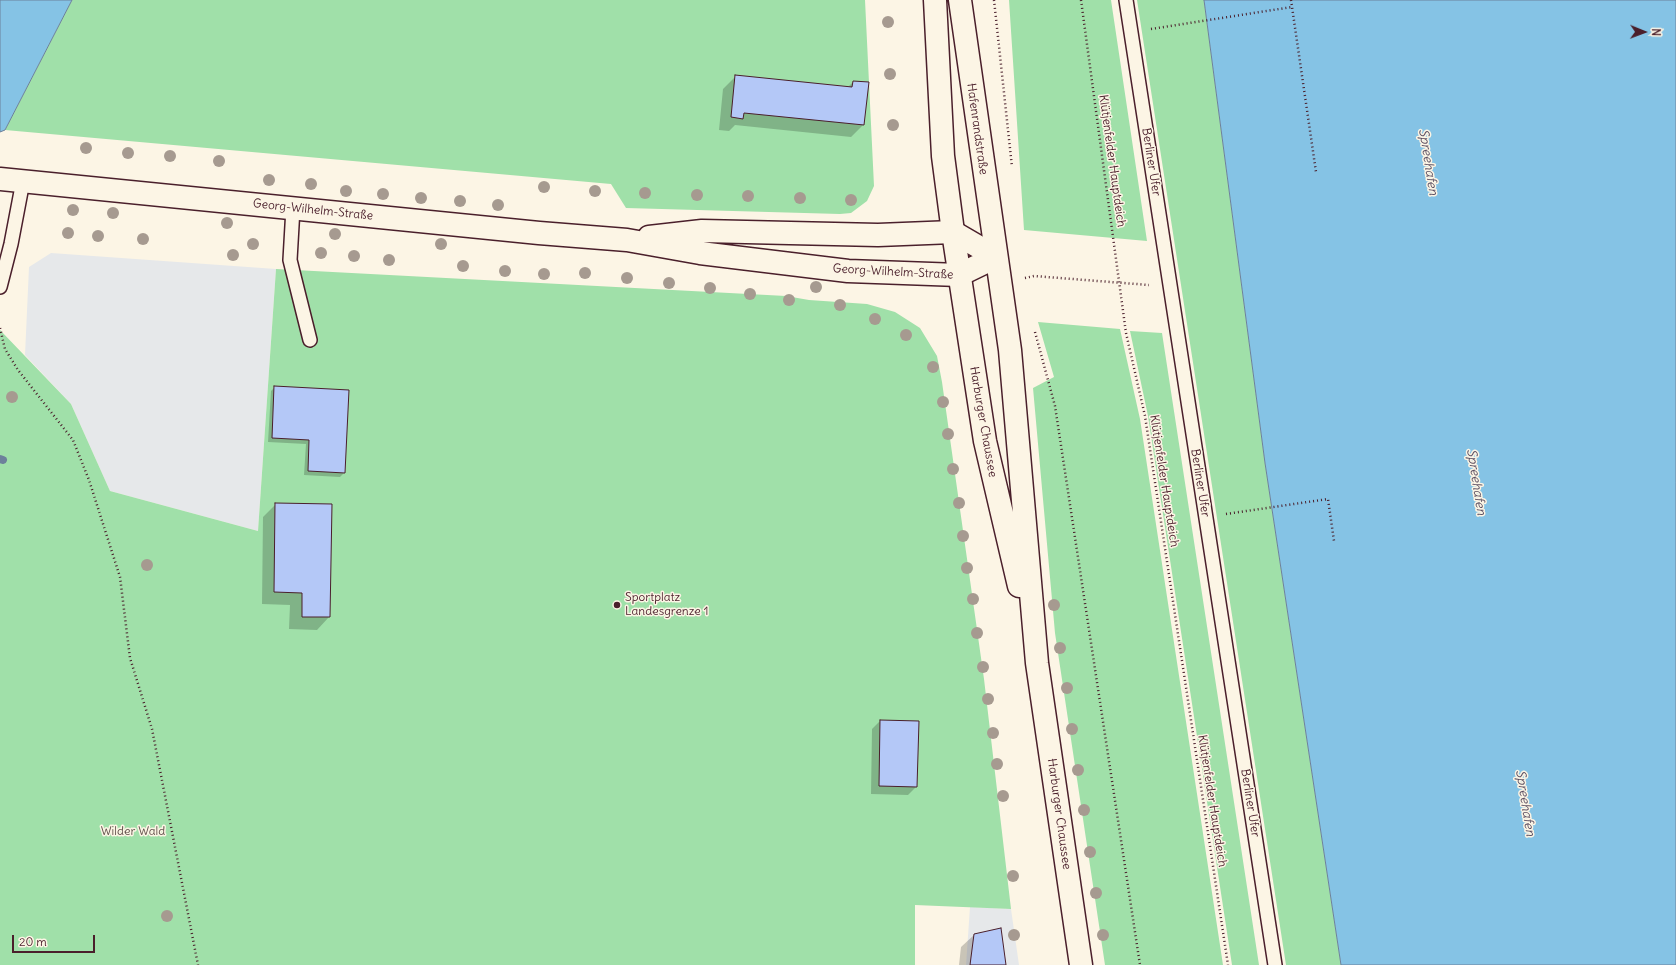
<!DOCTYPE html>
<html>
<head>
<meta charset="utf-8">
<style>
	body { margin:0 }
	#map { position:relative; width:1676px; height:965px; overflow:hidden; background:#fcf5e5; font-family:Delius,sans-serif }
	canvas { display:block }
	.north { position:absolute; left:1624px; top:12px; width:40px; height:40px; -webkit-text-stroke:3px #fcf5e5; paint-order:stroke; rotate:91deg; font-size:11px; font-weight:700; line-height:16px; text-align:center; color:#4a1f2b }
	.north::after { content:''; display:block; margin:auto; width:14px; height:18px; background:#4a1f2b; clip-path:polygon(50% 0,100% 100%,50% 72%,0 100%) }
	.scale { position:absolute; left:12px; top:935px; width:83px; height:18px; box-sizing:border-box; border:2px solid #4a1f2b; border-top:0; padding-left:5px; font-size:12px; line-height:14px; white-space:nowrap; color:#4a1f2b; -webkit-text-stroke:3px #fcf5e5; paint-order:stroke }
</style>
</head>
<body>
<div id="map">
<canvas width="1676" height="965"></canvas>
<div class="north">N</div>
<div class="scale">20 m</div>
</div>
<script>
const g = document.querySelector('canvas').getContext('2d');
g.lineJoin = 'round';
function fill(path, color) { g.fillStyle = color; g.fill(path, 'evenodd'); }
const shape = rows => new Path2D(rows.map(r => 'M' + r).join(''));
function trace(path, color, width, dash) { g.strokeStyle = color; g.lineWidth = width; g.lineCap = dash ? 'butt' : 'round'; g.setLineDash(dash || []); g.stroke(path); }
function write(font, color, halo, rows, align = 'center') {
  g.font = font + ' Delius,sans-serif'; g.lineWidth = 3; g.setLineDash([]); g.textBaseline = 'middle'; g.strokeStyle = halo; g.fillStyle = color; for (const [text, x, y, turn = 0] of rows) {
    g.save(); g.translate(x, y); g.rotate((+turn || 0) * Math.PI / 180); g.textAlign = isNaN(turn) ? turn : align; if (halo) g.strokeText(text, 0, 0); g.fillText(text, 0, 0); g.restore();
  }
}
fill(shape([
	[51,253,276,269,258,531,110,491,71,404,25,355,29,267],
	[970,907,1011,909,1019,965,966,965]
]), '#e6e8ea');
fill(shape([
	[72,0,865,0,874,186,867,201,851,213,840,214,626,208,611,184,5,130],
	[1009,0,1111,0,1147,241,1024,230],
	[1137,0,1204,0,1265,463,1341,965,1286,965],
	[276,269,786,296,809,300,867,304,895,312,920,328,937,356,942,382,984,679,1011,909,915,905,915,965,0,965,0,330,71,404,110,491,258,531],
	[1038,322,1120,329,1140,419,1223,965,1105,965,1055,633,1033,388,1054,377],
	[1130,331,1162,333,1259,965,1232,965,1148,416]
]), '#a0e0a9');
const water = shape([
	[0,0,72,0,5,130,0,132,0,0],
	[1204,0,1676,0,1676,965,1341,965,1265,463,1204,0]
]);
fill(water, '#85c3e5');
trace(water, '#6d819b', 1);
fill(shape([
	[736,76,847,88,853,82,863,125,851,137,735,125,729,131,719,130,723,89],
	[275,387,344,473,340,477,304,475,306,444,268,442,271,391],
	[276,504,329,617,317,630,289,629,290,605,262,604,263,517],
	[880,721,916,787,908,795,871,794,872,729],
	[974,935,1005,965,959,965,961,947]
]), '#0003');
trace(shape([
	[0,459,3,460]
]), '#6d819b', 8);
const building = shape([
	[735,75,852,87,853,81,869,82,864,125,744,113,743,119,731,117,735,75],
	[274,386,349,390,345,473,308,471,309,440,272,438,274,386],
	[275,503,332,504,330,617,302,617,302,593,274,592,275,503],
	[880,720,919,721,917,787,879,786,880,720],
	[1001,928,1006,965,970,965,974,934,1001,928]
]);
fill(building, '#b4c8f7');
trace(building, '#4a1f2b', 1);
const service = shape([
	[1126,0,1275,965],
	[293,208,290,260,310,340],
	[0,287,11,244,23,181]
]);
const tertiary = shape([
	[0,179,539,233,627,240,700,253,848,271,959,275,996,257],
	[649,237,702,231,878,235,953,232,996,257]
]);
const secondary = shape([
	[935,0,943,156,953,232,985,441,1019,586],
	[960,0,1010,350,1037,663,1081,965]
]);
trace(service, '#4a1f2b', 16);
trace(tertiary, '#4a1f2b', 25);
trace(secondary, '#4a1f2b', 25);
trace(shape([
	[994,0,1012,167],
	[1081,0,1126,333,1145,416,1228,965],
	[1291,0,1316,172],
	[1151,29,1292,7],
	[1025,278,1034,276,1149,285],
	[0,328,5,349,18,370,73,440,89,480,120,577,130,658,152,729,198,965],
	[1035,332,1055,406,1140,965],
	[1226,514,1328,499,1334,541]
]), '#4a1f2b', 2.5, [1, 3]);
trace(service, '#fcf5e5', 13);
trace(tertiary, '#fcf5e5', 22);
trace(secondary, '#fcf5e5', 22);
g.fillStyle = '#a69a90';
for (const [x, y] of [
	[888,22],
	[890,74],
	[893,125],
	[86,148],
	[128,153],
	[170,156],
	[219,161],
	[269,180],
	[311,184],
	[544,187],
	[346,191],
	[595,191],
	[645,193],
	[383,194],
	[697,195],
	[748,196],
	[421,198],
	[800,198],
	[851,200],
	[460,201],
	[498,205],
	[73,210],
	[113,213],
	[227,223],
	[68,233],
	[335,234],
	[98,236],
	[143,239],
	[253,244],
	[441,244],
	[321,253],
	[233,255],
	[354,256],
	[389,260],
	[463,266],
	[505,271],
	[585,273],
	[544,274],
	[627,278],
	[669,283],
	[816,287],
	[710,288],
	[750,294],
	[789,300],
	[840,305],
	[875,319],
	[906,335],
	[933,367],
	[12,397],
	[943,402],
	[948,434],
	[953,469],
	[959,503],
	[963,536],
	[147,565],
	[967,568],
	[973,599],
	[1054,605],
	[977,633],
	[1060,648],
	[983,667],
	[1067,688],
	[988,699],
	[1072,729],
	[993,733],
	[997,764],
	[1078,770],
	[1003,796],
	[1084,810],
	[1090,852],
	[1013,876],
	[1096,893],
	[167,916],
	[1014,935],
	[1103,935]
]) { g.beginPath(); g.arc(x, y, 6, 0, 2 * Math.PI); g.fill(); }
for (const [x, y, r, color] of [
	[617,605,4,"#4a1f2b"]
]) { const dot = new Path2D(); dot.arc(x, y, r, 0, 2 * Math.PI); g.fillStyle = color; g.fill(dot); trace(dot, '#fcf5e5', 1.5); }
write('12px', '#4a1f2b', '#fcf5e5', [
	["Hafenrandstraße",977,129,82],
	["Klütjenfelder Hauptdeich",1112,161,82],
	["Berliner Ufer",1151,162,81],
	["Georg-Wilhelm-Straße",313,210,6],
	["Georg-Wilhelm-Straße",893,272,3],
	["Harburger Chaussee",983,422,80],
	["Klütjenfelder Hauptdeich",1164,481,81],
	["Berliner Ufer",1200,483,81],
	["Klütjenfelder Hauptdeich",1212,801,81],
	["Berliner Ufer",1250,803,81],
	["Harburger Chaussee",1059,814,82]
]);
write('12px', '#4a1f2b', '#fcf5e5', [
	["Sportplatz",625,598],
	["Landesgrenze 1",625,612]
], 'left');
write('12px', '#604f4a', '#fcf5e5', [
	["Wilder Wald",133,832]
]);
write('italic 13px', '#5c5063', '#fcf5e5', [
	["Spreehafen",1428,162,81],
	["Spreehafen",1476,482,81],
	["Spreehafen",1525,803,81]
]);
</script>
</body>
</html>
